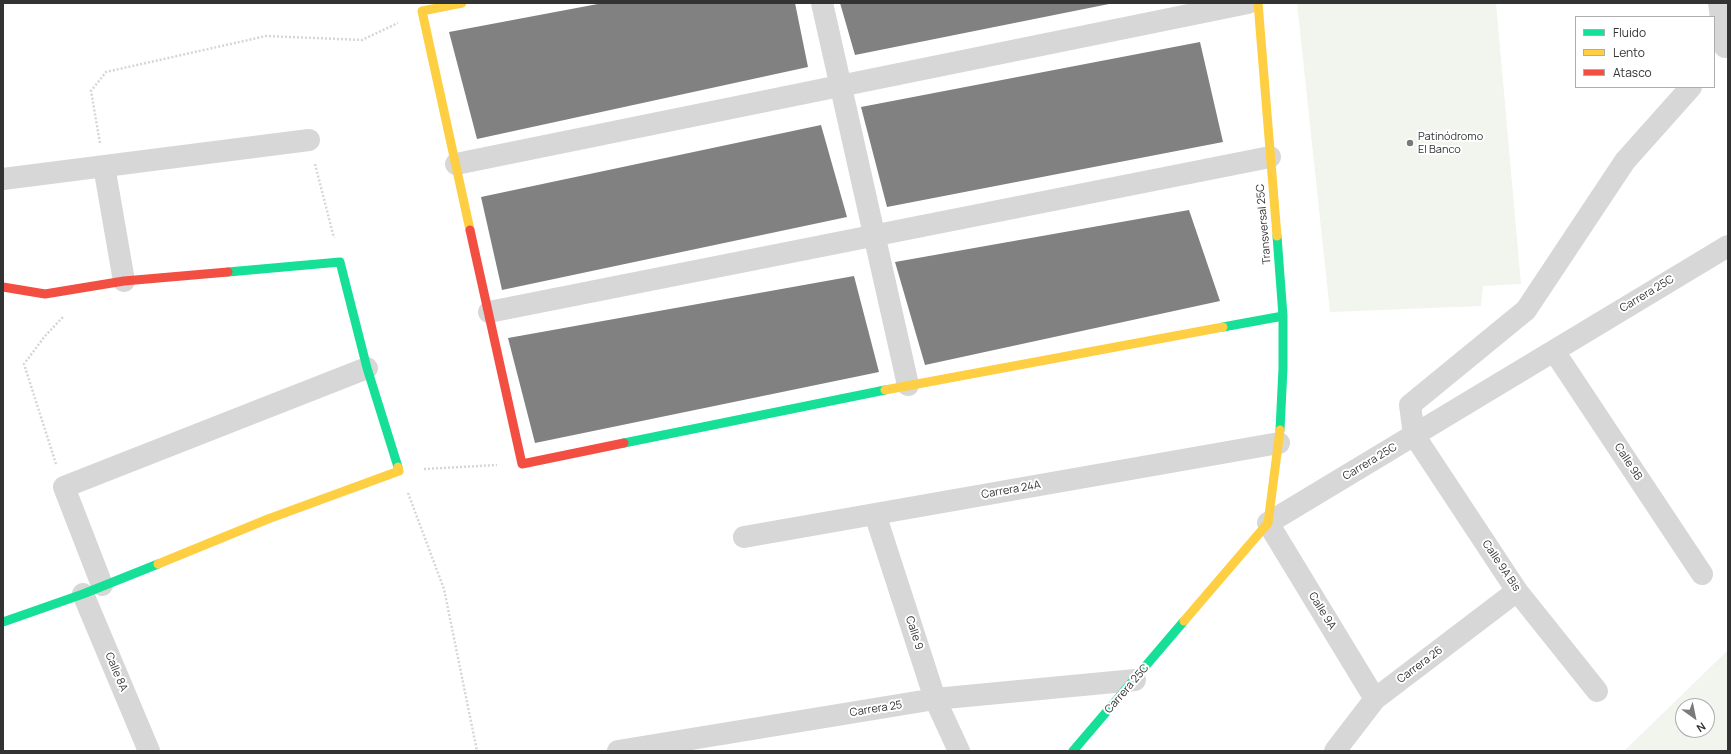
<!DOCTYPE html>
<html>
<head>
<meta charset="utf-8">
<style>
	body { margin:0 }
	#map { position:relative; width:1731px; height:754px; overflow:hidden; background:#fff; font-family:Manrope,sans-serif }
	canvas { display:block }
	.frame { position:absolute; inset:0; border:4px solid #333; pointer-events:none }
	.legend { position:absolute; left:1575px; top:16px; width:140px; height:72px; box-sizing:border-box; background:#fff; border:1px solid #adadad; margin:0; padding:5px 7px; list-style:none; font-size:12px; color:#333 }
	.legend li { display:flex; align-items:center; gap:8px; height:20px }
	.legend b { width:20px; border:1px solid #adadad }
	.north { position:absolute; left:1675px; top:698px; width:40px; height:40px; box-sizing:border-box; background:#fff; border:1px solid #adadad; border-radius:50%; rotate:147deg; font-size:11px; font-weight:700; line-height:16px; text-align:center; color:#333 }
	.north::after { content:''; display:block; margin:auto; width:14px; height:18px; background:#7a7a7a; clip-path:polygon(50% 0,100% 100%,50% 72%,0 100%) }
</style>
</head>
<body>
<div id="map">
<canvas width="1731" height="754"></canvas>
<div class="frame"></div>
<ul class="legend">
<li><b style="height:5px;background:#16e098"></b>Fluido</li>
<li><b style="height:5px;background:#ffcf43"></b>Lento</li>
<li><b style="height:5px;background:#f24e42"></b>Atasco</li>
</ul>
<div class="north">N</div>
</div>
<script>
const g = document.querySelector('canvas').getContext('2d');
g.lineJoin = 'round';
function fill(path, color) { g.fillStyle = color; g.fill(path, 'evenodd'); }
const shape = rows => new Path2D(rows.map(r => 'M' + r).join(''));
function trace(path, color, width, dash) { g.strokeStyle = color; g.lineWidth = width; g.lineCap = dash ? 'butt' : 'round'; g.setLineDash(dash || []); g.stroke(path); }
function write(font, color, halo, rows, align = 'center') {
  g.font = font + ' Manrope,sans-serif'; g.lineWidth = 4; g.setLineDash([]); g.textBaseline = 'middle'; g.strokeStyle = halo; g.fillStyle = color; for (const [text, x, y, turn = 0] of rows) {
    g.save(); g.translate(x, y); g.rotate((+turn || 0) * Math.PI / 180); g.textAlign = isNaN(turn) ? turn : align; if (halo) g.strokeText(text, 0, 0); g.fillText(text, 0, 0); g.restore();
  }
}
fill(shape([
	[1297,3,1496,3,1521,284,1483,286,1481,306,1330,312],
	[1728,650,1728,751,1624,751],
	[1683,706,1707,706,1707,730,1683,730]
]), '#f1f5ed');
fill(shape([
	[603,3,795,3,808,67,477,139,449,32],
	[840,3,1109,3,1109,4,855,55],
	[1200,42,1223,142,887,207,861,107],
	[821,125,847,217,502,290,481,197],
	[1189,210,1220,301,925,365,895,262],
	[854,276,879,372,535,443,508,338]
]), '#818181');
trace(shape([
	[100,143,91,91,106,72,266,36,362,40,398,23],
	[315,164,334,238],
	[56,464,24,364,45,336,63,317],
	[424,469,497,465],
	[408,493,444,589,477,751]
]), '#d6d6d6', 2.5, [2, 2]);
trace(shape([
	[822,3,908,385],
	[1719,3,1725,47],
	[456,164,1248,3],
	[104,166,124,281],
	[3,179,309,140],
	[489,312,1270,157],
	[1554,351,1702,574],
	[875,514,935,699,959,751],
	[744,537,1279,443],
	[102,585,64,487,367,368],
	[83,594,149,751],
	[1597,691,1517,591,1414,435,1410,405,1526,310,1625,161,1691,87],
	[1375,699,1268,523,1728,246],
	[618,751,935,699,1135,680],
	[1335,751,1375,699,1517,591]
]), '#d7d7d7', 22);
trace(shape([
	[1277,236,1283,316,1283,368,1280,430],
	[228,272,340,262,367,368,398,467],
	[1223,327,1283,316],
	[624,443,885,390],
	[3,622,83,594,158,564],
	[1073,751,1184,621]
]), '#16e098', 9);
trace(shape([
	[462,3,422,11,470,230],
	[1258,3,1277,236],
	[885,390,1223,327],
	[158,564,268,519,399,471,398,467],
	[1184,621,1268,523,1280,430]
]), '#ffcf43', 9);
trace(shape([
	[470,230,522,464,624,443],
	[3,287,45,294,124,281,228,272]
]), '#f24e42', 9);
for (const [x, y, r, color] of [
	[1410,143,4,"#7a7a7a"]
]) { const dot = new Path2D(); dot.arc(x, y, r, 0, 2 * Math.PI); g.fillStyle = color; g.fill(dot); trace(dot, '#fff', 1.5); }
write('11px', '#333', '#fff', [
	["Patinódromo",1418,137],
	["El Banco",1418,150]
], 'left');
write('11px', '#333', '#fff', [
	["Transversal 25C",1264,224,-95],
	["Carrera 25C",1647,294,-31],
	["Carrera 25C",1370,462,-31],
	["Calle 9B",1628,462,57],
	["Carrera 24A",1011,490,-10],
	["Calle 9A Bis",1501,566,56],
	["Calle 9A",1322,611,58],
	["Calle 9",914,633,72],
	["Carrera 26",1420,665,-37],
	["Calle 8A",116,672,67],
	["Carrera 25C",1127,689,-49],
	["Carrera 25",876,709,-9]
]);
</script>
</body>
</html>
